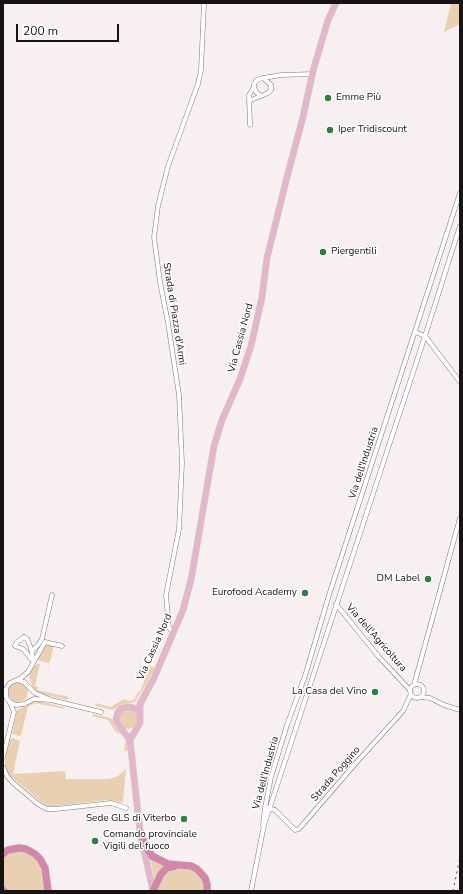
<!DOCTYPE html>
<html>
<head>
<meta charset="utf-8">
<style>
	body { margin:0 }
	#map { position:relative; width:463px; height:894px; overflow:hidden; background:#f8f0f0; font-family:"Nunito Sans",sans-serif }
	canvas { display:block }
	.frame { position:absolute; inset:0; border:4px solid #161313; pointer-events:none }
	.scale { position:absolute; left:16px; top:24px; width:103px; height:18px; box-sizing:border-box; border:2px solid #161313; border-top:0; padding-left:5px; font-size:12px; line-height:14px; white-space:nowrap; color:#161313; -webkit-text-stroke:3px #fff; paint-order:stroke }
</style>
</head>
<body>
<div id="map">
<canvas width="463" height="894"></canvas>
<div class="frame"></div>
<div class="scale">200 m</div>
</div>
<script>
const g = document.querySelector('canvas').getContext('2d');
g.lineJoin = 'round';
function fill(path, color) { g.fillStyle = color; g.fill(path, 'evenodd'); }
const shape = rows => new Path2D(rows.map(r => 'M' + r).join(''));
function trace(path, color, width, dash) { g.strokeStyle = color; g.lineWidth = width; g.lineCap = dash ? 'butt' : 'round'; g.setLineDash(dash || []); g.stroke(path); }
function write(font, color, halo, rows, align = 'center') {
  g.font = font + ' "Nunito Sans",sans-serif'; g.lineWidth = 3; g.setLineDash([]); g.textBaseline = 'middle'; g.strokeStyle = halo; g.fillStyle = color; for (const [text, x, y, turn = 0] of rows) {
    g.save(); g.translate(x, y); g.rotate((+turn || 0) * Math.PI / 180); g.textAlign = isNaN(turn) ? turn : align; if (halo) g.strokeText(text, 0, 0); g.fillText(text, 0, 0); g.restore();
  }
}
fill(shape([
	[451,3,460,3,460,24,444,32],
	[47,644,54,645,47,673,49,663,40,661,38,659,43,648],
	[37,664,40,664,35,686,38,687,37,690,69,697,67,700,37,693,33,688,29,676,32,668],
	[150,666,155,668,144,688,135,702,123,704,113,710,96,706,95,703,111,707,124,699,129,701,134,700,138,692,140,692],
	'8 692a10 10 0 1 1 20 0a10 10 0 1 1-20 0Z',
	[32,701,38,701,64,707,65,709,34,703,33,705,31,705,28,707,21,735,19,736,12,734,17,710,28,705],
	'118 719a10 10 0 1 1 20 0a10 10 0 1 1-20 0Z',
	[93,714,107,717,112,719,116,728,127,738,128,751,124,750,126,739,124,735,116,732,108,720,92,716],
	[13,738,20,741,13,774,65,771,66,779,109,779,118,776,126,769,123,802,121,803,106,800,57,806,48,806,41,802,7,773,5,767,5,756,10,739],
	[18,851,28,852,41,864,45,891,8,891,3,887,3,859,9,854],
	[148,852,168,866,155,882,151,863],
	[173,868,191,868,202,876,205,891,158,891,159,882,163,875]
]), '#ead0b3');
const street = shape([
	[263,78,271,85,271,90,268,93,261,96,256,92,254,87,254,84,257,80,263,78,281,75,313,74],
	[249,103,251,100,261,96],
	[250,125,249,95,254,87],
	[415,332,425,336,460,382],
	[336,604,379,657,410,690],
	[173,632,169,628,166,595,179,529,182,463,179,395,168,323,160,282,154,237,158,206,168,166,198,84,201,70,204,3],
	[24,637,27,639,30,646,34,661,31,659,23,649,15,646,17,642,24,637],
	[32,651,38,645,42,639,52,595],
	[17,680,24,682,35,693,51,700,101,712],
	'410 691a7 7 0 1 1 14 0a7 7 0 1 1-14 0Z',
	[414,685,460,518],
	[421,697,430,698,444,705,460,710],
	[51,700,34,699,24,704,16,705,10,702,7,699,6,696,6,689,10,683,21,678,28,672,45,642,62,646],
	[3,757,14,712,10,703],
	[3,767,7,776,13,783,38,804,47,809,56,809,111,803,126,808],
	[267,808,275,810,295,830,299,829,355,764,403,711,411,694],
	[263,825,265,808,271,777,287,725,305,676,329,595,460,193],
	[251,891,264,825,425,336,460,226]
]);
const primary = shape([
	[140,715,140,704,154,678,183,610,191,580,214,446,222,420,240,379,251,346,262,297,267,258,287,177,303,117,313,71,328,20,336,3],
	[130,740,140,723,140,718,139,713,136,709,131,707,126,707,121,709,118,712,116,720,118,724,130,740,140,832,153,891]
]);
const highway = shape([
	[140,832,145,845,152,856,168,864,191,866,197,869,205,878,207,884,207,891],
	[3,854,8,850,19,848,26,849,35,854,40,859,45,868,48,891],
	[3,890,4,891],
	[153,891,161,874,167,868,175,866]
]);
trace(street, '#7f7777', 5);
trace(primary, '#d0d0d0', 7);
trace(highway, '#d0d0d0', 8);
trace(street, '#fff', 4);
trace(primary, '#e4b6cb', 6);
trace(highway, '#d286a8', 7);
trace(shape([
	[453,891,460,857]
]), '#423e3e', 1, [2, 4]);
for (const [x, y, r, color] of [
	[328,98,4,"#327b47"],
	[330,130,4,"#327b47"],
	[323,252,4,"#327b47"],
	[428,579,4,"#327b47"],
	[305,593,4,"#327b47"],
	[375,692,4,"#327b47"],
	[184,819,4,"#327b47"],
	[95,841,4,"#327b47"]
]) { const dot = new Path2D(); dot.arc(x, y, r, 0, 2 * Math.PI); g.fillStyle = color; g.fill(dot); trace(dot, '#fff', 1.5); }
write('10px', '#161313', '#fff', [
	["Emme Più",336,98],
	["Iper Tridiscount",338,130],
	["Piergentili",331,252],
	["DM Label",420,579,"right"],
	["Eurofood Academy",297,593,"right"],
	["La Casa del Vino",367,692,"right"],
	["Sede GLS di Viterbo",176,819,"right"],
	["Comando provinciale",103,835],
	["Vigili del fuoco",103,847]
], 'left');
write('10px', '#161313', '#fff', [
	["Strada di Piazza d'Armi",174,314,81],
	["Via Cassia Nord",241,338,-75],
	["Via dell'Industria",364,463,-72],
	["Via dell'Agricoltura",376,638,49],
	["Via Cassia Nord",155,647,-66],
	["Via dell'Industria",266,773,-75],
	["Strada Poggino",336,774,-49]
]);
</script>
</body>
</html>
